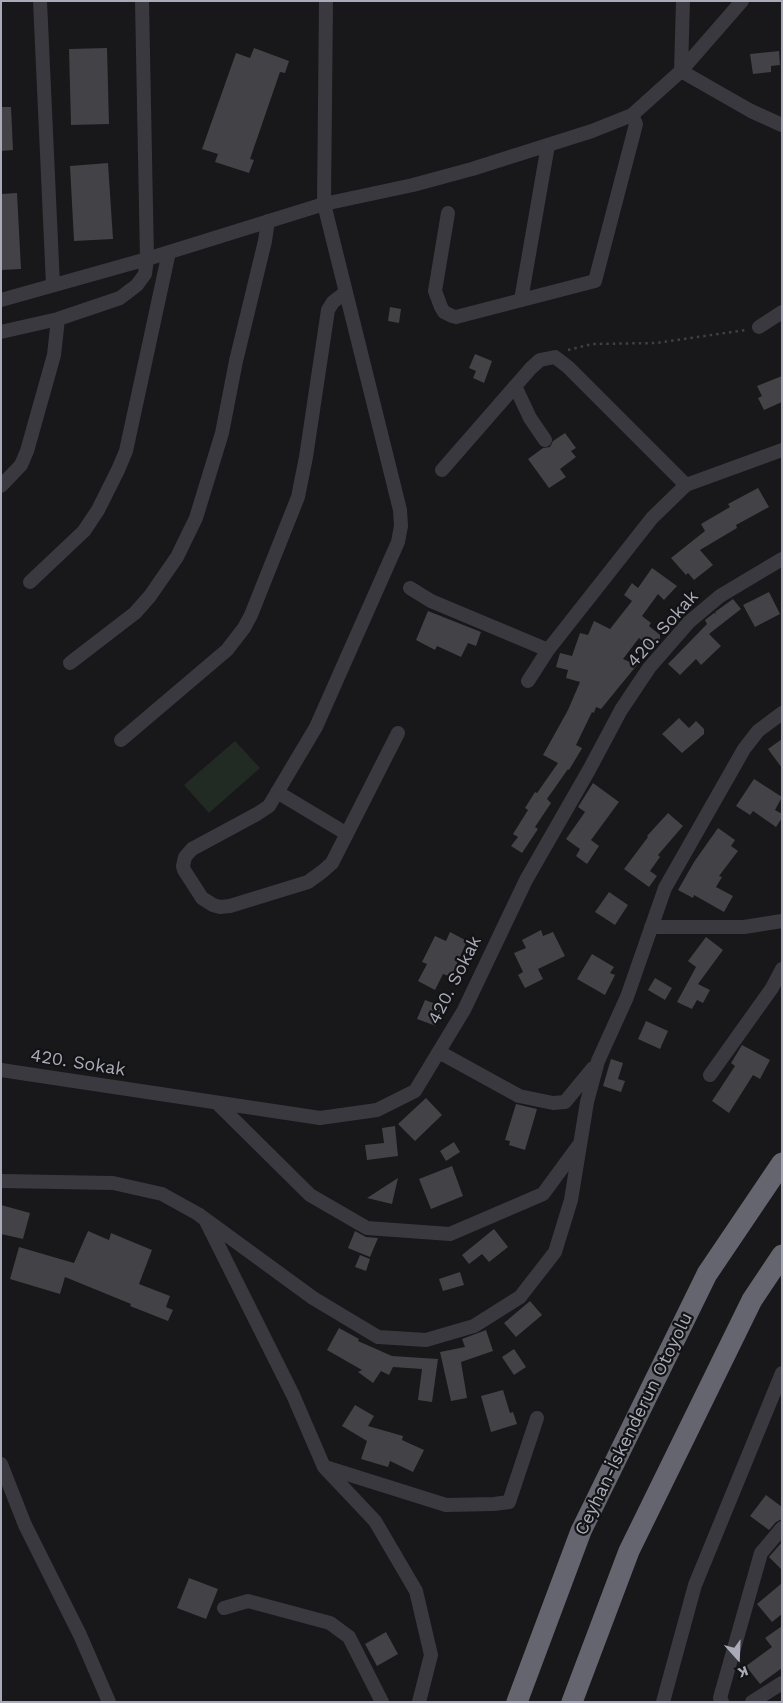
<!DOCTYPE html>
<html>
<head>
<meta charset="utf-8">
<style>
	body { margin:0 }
	#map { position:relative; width:783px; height:1703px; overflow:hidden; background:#18181a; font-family:"Work Sans",sans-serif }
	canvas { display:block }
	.frame { position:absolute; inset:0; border:2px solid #aaabb9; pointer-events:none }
	.north { position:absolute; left:713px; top:1633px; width:50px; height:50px; -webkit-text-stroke:4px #131315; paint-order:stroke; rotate:160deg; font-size:14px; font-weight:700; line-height:20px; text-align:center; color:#aaabb9 }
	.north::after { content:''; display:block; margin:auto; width:18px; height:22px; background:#aaabb9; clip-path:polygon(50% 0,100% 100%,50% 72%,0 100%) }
</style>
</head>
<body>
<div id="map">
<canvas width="783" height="1703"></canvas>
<div class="frame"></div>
<div class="north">K</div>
</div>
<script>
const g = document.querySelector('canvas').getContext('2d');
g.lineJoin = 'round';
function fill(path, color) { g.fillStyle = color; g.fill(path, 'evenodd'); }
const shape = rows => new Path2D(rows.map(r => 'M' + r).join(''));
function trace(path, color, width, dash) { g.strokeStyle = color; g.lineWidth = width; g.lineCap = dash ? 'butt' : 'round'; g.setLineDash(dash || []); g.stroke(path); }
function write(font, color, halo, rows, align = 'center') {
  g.font = font + ' "Work Sans",sans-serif'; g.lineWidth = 4.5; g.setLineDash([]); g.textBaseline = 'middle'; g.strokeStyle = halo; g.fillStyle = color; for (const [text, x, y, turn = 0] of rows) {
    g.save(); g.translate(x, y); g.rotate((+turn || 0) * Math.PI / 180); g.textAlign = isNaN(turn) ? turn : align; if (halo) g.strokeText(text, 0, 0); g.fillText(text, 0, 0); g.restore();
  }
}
fill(shape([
	[235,741,260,768,209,813,184,785]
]), '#222a24');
fill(shape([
	[107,48,109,124,71,125,69,49],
	[254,48,289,61,285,73,280,72,250,159,254,160,249,173,215,162,218,154,202,149,236,53,250,58],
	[779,51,780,65,771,66,771,72,753,74,750,54],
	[1,107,11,107,13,150,1,151],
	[108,163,113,239,74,241,70,166],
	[17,193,21,269,1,270,1,194],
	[390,307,401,309,399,323,388,321],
	[475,354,492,361,484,383,473,378,476,371,469,368],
	[782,376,782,402,764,410,758,398,762,396,757,386],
	[565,433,576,448,571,451,576,457,560,469,566,477,549,488,528,459,543,448,550,447,553,441],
	[758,488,769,507,736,525,737,528,700,550,713,565,694,580,688,573,686,575,671,558,705,531,701,524,730,507,728,504],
	[652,568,677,586,664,600,658,594,642,616,651,623,649,626,660,635,660,639,651,649,639,638,623,659,637,665,601,709,596,707,594,713,592,712,576,745,582,748,581,750,569,770,568,769,547,799,551,803,535,827,538,829,522,853,511,846,518,837,513,834,528,810,525,808,535,792,537,793,558,763,543,755,568,710,580,682,566,678,568,670,556,667,560,653,572,656,580,633,588,635,594,621,610,629,632,601,624,595,632,583,638,588],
	[769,592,780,614,755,627,743,605],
	[733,599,741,609,709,634,721,646,701,665,696,659,680,675,668,664,707,624,705,620,714,613,716,614,715,612],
	[428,611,481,632,476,646,468,643,461,657,437,646,435,650,416,640],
	[679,718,689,728,696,721,704,729,704,734,682,753,662,734],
	[782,739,782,768,768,749],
	[754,779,782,797,775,810,782,814,782,818,776,827,753,811,750,815,736,806],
	[593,783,619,802,591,840,599,846,587,864,576,856,580,849,566,839,585,812,578,807],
	[668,813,683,826,658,855,660,857,650,871,657,876,649,887,624,869,648,837,647,836],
	[718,828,735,840,731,846,738,851,719,876,722,877,716,887,733,896,724,912,694,895,693,898,678,890,694,862],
	[609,892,628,905,615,925,595,912],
	[541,930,543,936,553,932,565,956,538,969,543,979,525,988,518,975,523,972,514,953,526,948,522,940],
	[450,932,467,941,451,977,443,974,435,990,418,981,427,964,422,962,435,936,446,941],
	[706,937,723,950,698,984,710,990,703,1003,697,1000,692,1009,677,1002,696,967,688,961],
	[592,954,614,967,610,973,615,975,605,995,577,979],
	[655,978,672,988,665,1000,648,990],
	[425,1000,444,1007,436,1026,417,1019],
	[646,1021,668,1031,660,1049,638,1039],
	[742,1045,770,1060,760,1079,753,1075,729,1113,712,1101,735,1066,731,1063],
	[611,1059,623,1063,618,1079,625,1081,621,1092,603,1086],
	[426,1098,442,1115,415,1141,398,1124],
	[516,1104,537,1109,525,1150,509,1145,510,1141,505,1140],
	[395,1126,398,1156,367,1160,365,1145,384,1143,382,1128],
	[454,1142,460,1152,446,1161,440,1151],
	[452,1166,463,1196,431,1209,419,1179],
	[398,1178,392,1204,367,1198],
	[1,1205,30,1213,23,1239,1,1234],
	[494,1229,508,1247,489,1262,482,1254,469,1264,462,1255],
	[88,1231,109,1240,111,1233,152,1250,139,1284,170,1296,166,1307,173,1310,168,1321,130,1306,131,1304,65,1277,60,1294,10,1279,19,1247,74,1263],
	[355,1231,366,1237,378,1238,370,1257,348,1248],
	[360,1255,370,1259,366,1271,355,1267],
	[460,1272,464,1285,443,1291,439,1279],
	[530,1301,542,1315,516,1337,504,1323],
	[339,1328,359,1339,358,1341,392,1356,438,1359,432,1402,418,1400,422,1369,393,1367,389,1375,381,1371,373,1383,358,1372,362,1370,327,1350],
	[486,1330,493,1351,461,1362,467,1398,451,1401,440,1352,465,1347,462,1339],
	[514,1349,526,1367,514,1375,502,1357],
	[503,1390,510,1413,513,1412,517,1424,491,1432,481,1396],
	[355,1405,374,1416,368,1426,403,1436,402,1440,424,1450,413,1472,390,1461,388,1467,361,1459,367,1441,342,1426],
	[766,1495,782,1507,782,1519,776,1522,769,1530,750,1516],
	[782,1542,782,1570,769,1557],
	[189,1578,218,1589,206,1619,177,1608],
	[782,1583,782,1614,772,1622,757,1604],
	[782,1626,782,1668,760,1684,746,1666,772,1647,765,1638],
	[386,1632,398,1654,377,1666,365,1644]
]), '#424247');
trace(shape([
	[568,350,592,344,656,343,746,330]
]), '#3f3f46', 2.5, [2.5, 4]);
trace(shape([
	[40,1,53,285],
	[326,1,324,204,400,510,401,526,398,542,316,727,269,806,257,814,192,849,185,857,183,866,184,870,202,898,213,905,220,907,230,906,308,882,323,871,332,863,398,733],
	[681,71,742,1],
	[681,71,683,1],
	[448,213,435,291,441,307,444,312,452,316,456,317,595,281,635,128,636,124,632,115],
	[1,300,147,259,324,204,413,185,472,169,592,131,632,115,681,71,751,111,782,125],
	[521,300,548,145],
	[759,327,782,312],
	[1,332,58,319,120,298,137,285,145,274,147,259,142,1],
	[515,386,530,418,545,440],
	[442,470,531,368,540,360,555,357,568,367,686,485],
	[1,486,21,465,27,451,54,355,58,319],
	[30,582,84,531,98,510,118,470,126,451,169,252],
	[410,588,431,601,548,650],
	[70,663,135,613,150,596,177,557,196,518,222,433,236,361,265,241,268,221],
	[528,681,548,650,652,518,686,485,782,450],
	[121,740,227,650,244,628,251,615,298,497,306,457,328,310,333,302,346,292],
	[277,792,347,834],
	[651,927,744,927,782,921],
	[439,1052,519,1096,553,1103,565,1102,593,1068],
	[1,1070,320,1118,377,1110,415,1091,464,1010,526,880,589,770,621,710,649,668,689,622,720,596,782,559],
	[710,1075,772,988,782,969],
	[217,1103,310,1195,367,1228,450,1234,543,1194,579,1145],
	[1,1181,113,1183,162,1194,198,1214,313,1298,378,1337,426,1340,474,1326,520,1297,555,1252,571,1200,587,1102,598,1061,627,997,665,888,744,749,758,731,782,713],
	[206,1221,293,1395,324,1467,375,1521,416,1591,431,1655,419,1702],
	[1,1464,25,1525,80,1635,109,1702],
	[325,1467,446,1505,494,1504,509,1502,537,1418],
	[224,1608,248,1601,330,1623,349,1637,382,1702],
	[663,1702,695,1585,782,1373],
	[722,1702,720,1698,761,1553,782,1528],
	[752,1702,782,1683]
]), '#39393f', 14);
trace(shape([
	[517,1702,581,1531,707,1274,782,1163],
	[572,1702,629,1551,752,1300,782,1255]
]), '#65656f', 21);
write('18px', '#aaabb9', '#131315', [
	["420. Sokak",663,629,-48],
	["420. Sokak",455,980,-63],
	["420. Sokak",78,1063,9],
	["Ceyhan-İskenderun Otoyolu",634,1424,-64]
]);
</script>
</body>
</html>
